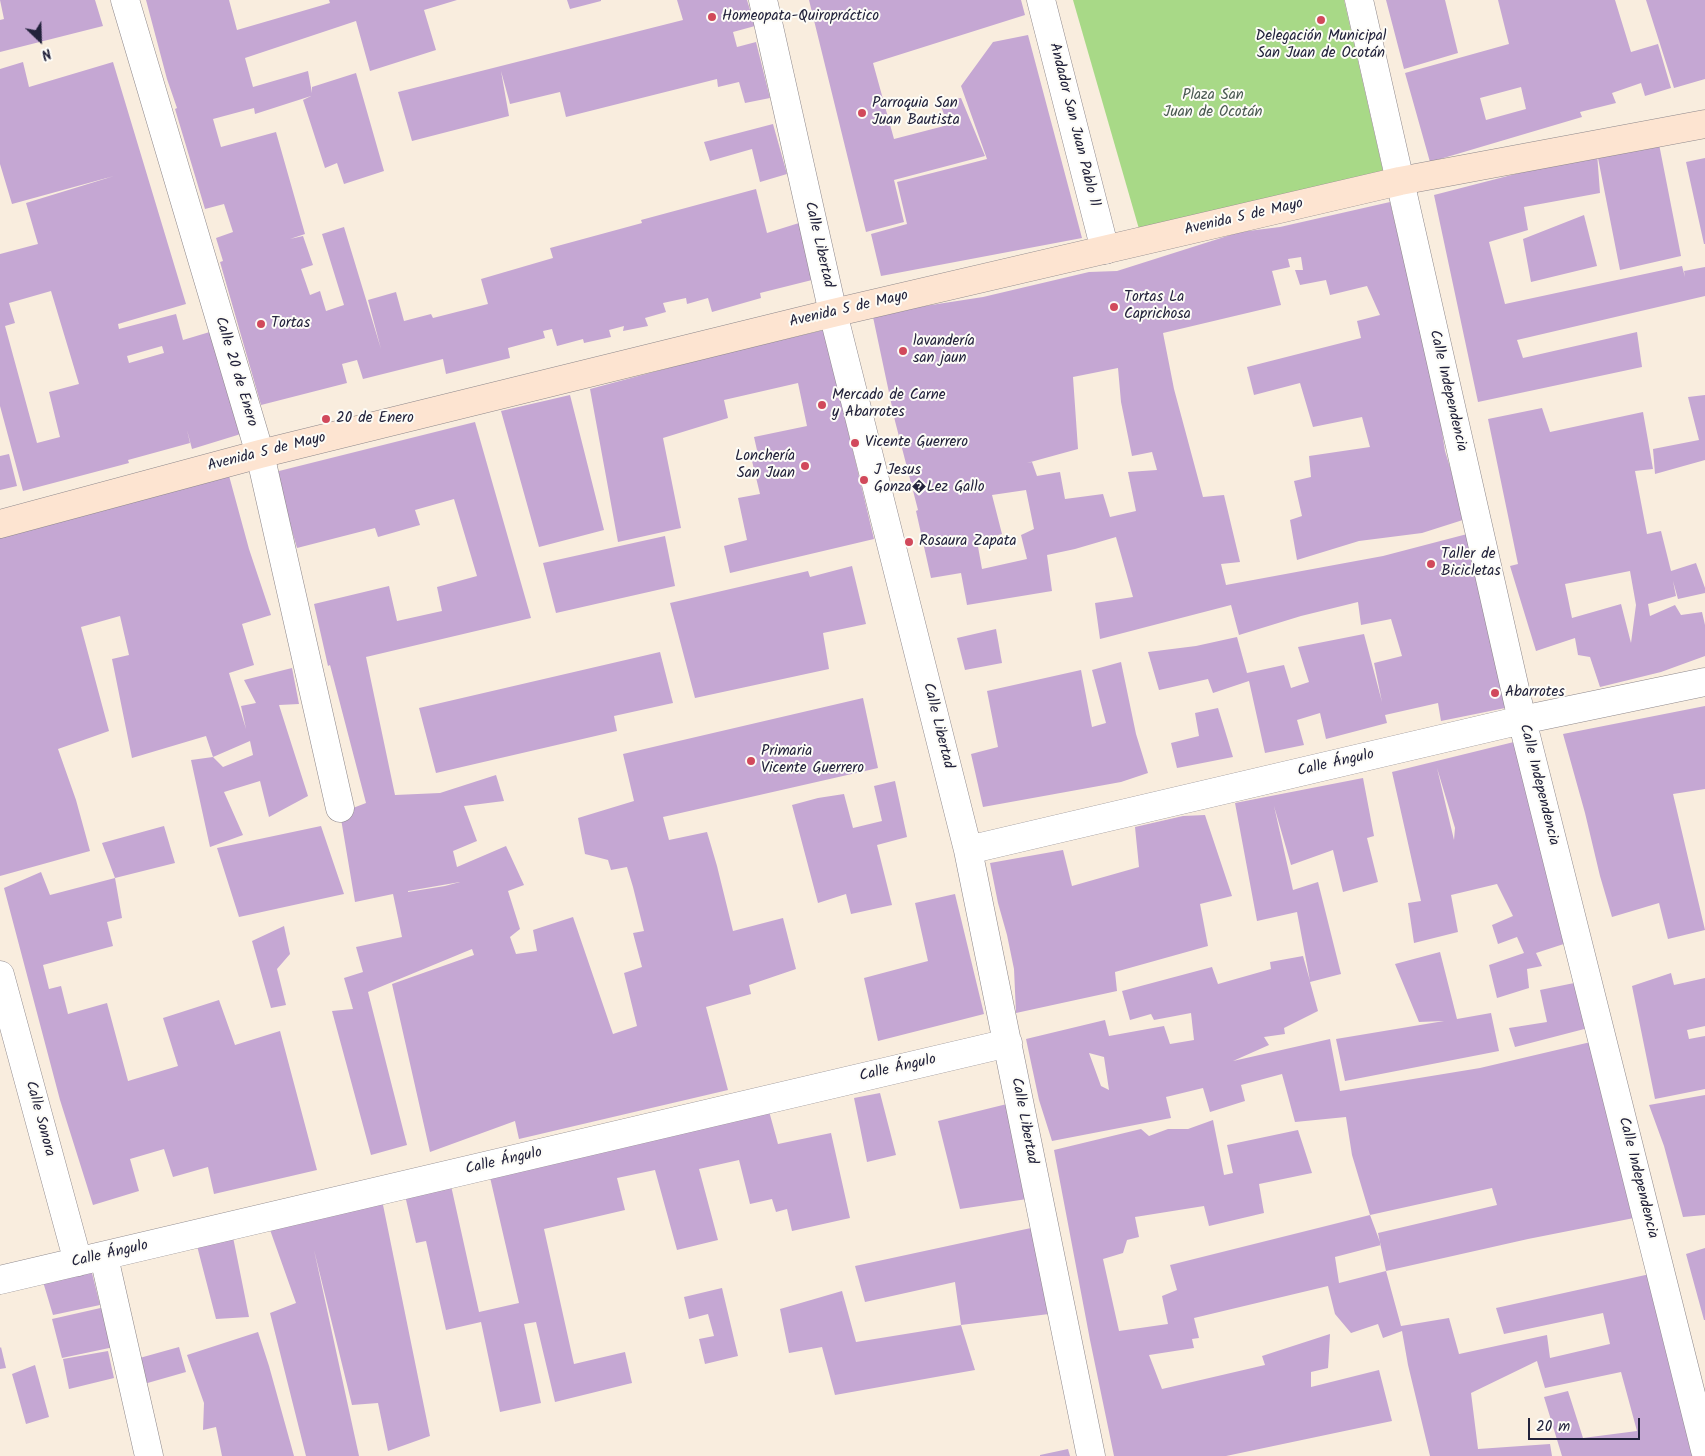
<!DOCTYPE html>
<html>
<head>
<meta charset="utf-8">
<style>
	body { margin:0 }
	#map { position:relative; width:1705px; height:1456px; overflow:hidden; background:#f9edde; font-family:Kalam,sans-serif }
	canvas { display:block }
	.north { position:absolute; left:15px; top:15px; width:50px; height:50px; -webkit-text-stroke:4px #fdfcf7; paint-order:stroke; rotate:156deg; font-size:14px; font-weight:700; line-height:20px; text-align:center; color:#22223b }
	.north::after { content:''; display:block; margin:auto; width:18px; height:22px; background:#22223b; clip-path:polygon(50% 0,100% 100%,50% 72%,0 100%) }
	.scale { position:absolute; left:1528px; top:1418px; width:112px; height:22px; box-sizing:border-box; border:2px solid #22223b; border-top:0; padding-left:6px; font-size:15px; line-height:18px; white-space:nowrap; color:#22223b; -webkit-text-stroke:4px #fdfcf7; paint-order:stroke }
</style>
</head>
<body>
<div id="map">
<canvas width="1705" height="1456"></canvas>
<div class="north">N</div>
<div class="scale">20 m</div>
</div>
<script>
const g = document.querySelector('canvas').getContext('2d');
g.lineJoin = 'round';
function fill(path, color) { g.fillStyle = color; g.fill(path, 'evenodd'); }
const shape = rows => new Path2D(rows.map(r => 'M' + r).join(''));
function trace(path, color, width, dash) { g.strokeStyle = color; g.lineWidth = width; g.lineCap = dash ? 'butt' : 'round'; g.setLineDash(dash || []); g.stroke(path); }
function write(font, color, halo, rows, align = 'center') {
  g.font = font + ' Kalam,sans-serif'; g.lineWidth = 4; g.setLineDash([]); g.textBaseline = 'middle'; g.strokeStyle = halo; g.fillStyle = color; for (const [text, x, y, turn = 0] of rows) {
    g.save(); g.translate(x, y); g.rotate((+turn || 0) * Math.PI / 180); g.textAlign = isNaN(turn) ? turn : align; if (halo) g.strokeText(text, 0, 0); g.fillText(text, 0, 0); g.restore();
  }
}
fill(shape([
	[1073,0,1344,0,1383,171,1139,229]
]), '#a8d987');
fill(shape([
	[0,0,95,0,103,26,0,52,0,20,4,19],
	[146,0,229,0,237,30,330,3,329,0,457,0,424,10,436,50,370,71,356,21,245,58,253,87,308,71,312,93,312,87,356,73,384,171,344,184,337,163,325,168,303,100,311,96,255,114,254,108,213,119,221,147,276,132,305,234,290,239,303,236,313,265,301,269,310,295,320,291,326,311,344,305,322,234,344,227,381,349,368,300,396,292,404,321,431,314,433,318,488,304,481,279,553,258,550,248,642,223,641,220,756,189,767,233,799,223,812,280,760,293,761,298,712,312,708,298,687,304,686,298,663,303,666,312,645,318,648,326,623,331,624,326,609,330,611,337,584,343,583,339,557,346,552,329,543,331,545,338,508,348,510,358,446,374,443,359,363,379,357,360,342,364,347,383,261,405,220,262,223,261,216,238,233,232,224,204,205,209,175,109,177,108,167,79],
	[567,0,601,0,601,1,570,9],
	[677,0,747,0,755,26,733,32,737,47,756,42,770,98,745,103,739,82,718,87,717,79,566,117,560,92,510,104,501,71,509,116,412,141,398,92,683,20],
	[809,0,1021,0,1025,15,873,63,894,139,948,125,939,101,961,98,985,156,894,180,904,222,866,232],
	[1386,0,1445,0,1458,53,1404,69],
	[1498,0,1615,0,1631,52,1658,44,1671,88,1645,96,1641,83,1612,93,1616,103,1580,112,1582,117,1430,162,1405,73,1509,44],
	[1521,87,1526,109,1486,120,1480,98],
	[1646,0,1705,0,1705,79,1674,88],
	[1028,35,1082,238,881,276,871,234,907,224,897,182,987,159,961,86,993,42],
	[23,62,29,87,113,62,186,304,118,324,119,329,176,314,183,340,213,331,244,433,192,449,187,430,190,443,128,460,129,463,23,491,0,406,0,254,38,244,26,203,114,176,12,204,0,164,0,69],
	[51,291,79,384,49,392,60,437,37,443,5,326,15,323,9,303],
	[162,346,164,353,129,363,127,356],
	[773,124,787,174,760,182,752,149,710,161,704,142],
	[1658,139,1681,256,1620,270,1597,153,1600,193,1524,207,1528,230,1489,242,1505,304,1682,266,1685,277,1684,271,1705,267,1705,296,1517,340,1523,358,1637,332,1642,367,1478,402,1434,195,1597,153],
	[1705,158,1705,244,1704,244,1686,162],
	[1390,202,1437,399,1445,451,1466,519,1422,533,1359,541,1297,560,1290,520,1302,516,1294,481,1311,477,1309,456,1370,447,1362,417,1313,427,1300,383,1254,395,1247,367,1361,338,1357,321,1380,315,1367,286,1330,295,1326,280,1300,285,1295,270,1303,270,1301,257,1288,259,1290,267,1272,271,1281,305,1163,333,1174,389,1203,497,1224,495,1240,562,1221,564,1226,585,1383,556,1471,533,1510,707,1441,721,1438,703,1385,715,1387,723,1326,739,1320,713,1297,720,1304,745,1265,753,1249,681,1213,693,1208,679,1159,690,1148,652,1196,646,1237,637,1247,673,1284,665,1291,688,1309,682,1298,647,1364,634,1382,702,1374,663,1402,656,1391,619,1361,625,1358,602,1301,616,1239,635,1231,605,1100,639,1095,603,1133,597,1116,537,1075,549,1047,555,1052,591,967,605,961,573,931,578,916,511,918,510,895,421,873,317,912,308,983,297,1089,272,1117,271,1240,232,1280,227],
	[1118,368,1121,402,1132,456,1152,452,1157,470,1128,472,1136,511,1110,517,1103,494,1065,499,1060,472,1037,476,1032,462,1027,463,1078,449,1073,377],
	[1026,490,1034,529,1021,535,1027,559,982,569,977,541,1002,534,992,495],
	[1584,215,1597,266,1531,282,1523,239],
	[824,330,874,539,730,573,724,546,747,540,738,498,760,494,752,461,759,459,754,437,807,426,798,383,724,400,728,418,663,438,681,528,618,542,590,389,713,356],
	[570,395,604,530,539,547,501,411],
	[1705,395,1705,460,1655,474,1653,449,1699,440,1688,397],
	[1542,408,1550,432,1643,412,1653,469,1635,471,1647,534,1661,531,1671,571,1696,563,1705,588,1705,593,1678,599,1673,581,1676,596,1648,604,1650,616,1675,605,1681,615,1702,612,1705,625,1705,656,1661,672,1600,687,1590,657,1578,655,1575,638,1536,651,1510,566,1518,564,1488,419],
	[1630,571,1636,605,1631,643,1621,604,1572,618,1565,584],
	[475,422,531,618,366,657,395,795,440,793,496,775,504,801,464,806,477,841,453,851,457,867,506,846,524,885,508,891,520,929,510,937,516,954,537,951,533,930,573,917,613,1034,637,1026,624,973,642,967,633,933,644,931,633,887,627,867,611,870,608,860,585,854,578,818,634,801,623,754,863,698,878,768,663,817,669,840,707,832,717,866,733,931,783,918,796,969,749,985,751,994,706,1007,728,1090,519,1139,515,1121,430,1152,392,984,474,955,472,949,368,992,407,1145,371,1155,332,1011,353,1009,344,978,363,972,356,947,402,937,393,894,355,902,340,813,366,803,330,665,328,666,314,604,389,586,397,621,442,611,437,587,477,576,454,499,415,510,420,525,378,537,375,528,297,548,275,472],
	[460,882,445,886,408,892,408,891],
	[9,454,17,486,0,490,0,456],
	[228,472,249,549,271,615,242,624,254,665,229,673,246,729,241,706,256,703,244,680,292,668,299,704,279,705,308,796,269,817,260,781,224,792,243,835,210,847,191,760,213,757,223,767,253,755,250,741,213,757,206,736,132,758,112,659,129,655,120,616,81,627,109,731,58,749,76,800,90,851,0,876,0,534],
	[665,536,675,586,556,613,543,563],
	[852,566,866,624,823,633,829,669,695,698,670,603,808,571,810,577],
	[996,629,1002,663,965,670,957,638],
	[660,652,673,703,614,716,617,731,436,773,419,708],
	[1121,662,1136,734,1148,773,1121,782,983,807,971,754,998,747,987,691,1081,670,1092,727,1106,723,1092,670],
	[1705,706,1705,789,1673,794,1705,930,1668,939,1659,903,1612,917,1600,876,1585,813,1563,734],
	[1218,708,1233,757,1177,768,1171,743,1199,736,1195,713],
	[1522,740,1570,942,1536,953,1542,966,1527,969,1529,988,1497,998,1489,965,1524,953,1517,937,1498,944,1492,925,1513,916,1497,884,1451,895,1458,932,1414,943,1408,903,1421,901,1392,772],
	[1437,768,1455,828,1454,840],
	[1363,778,1374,836,1367,838,1378,882,1343,892,1333,850,1291,865,1274,806,1293,890,1318,882,1341,974,1310,982,1318,1011,1284,1028,1285,1034,1264,1037,1269,1045,1233,1061,1330,1039,1340,1091,1480,1068,1595,1041,1639,1217,1528,1239,1386,1271,1378,1233,1497,1205,1492,1188,1370,1215,1352,1155,1346,1117,1295,1122,1282,1074,1241,1085,1245,1101,1210,1112,1203,1088,1166,1097,1171,1118,1052,1141,1039,1100,1026,1039,1105,1020,1109,1036,1164,1026,1170,1044,1194,1040,1191,1013,1154,1020,1151,1014,1130,1020,1122,991,1212,967,1218,984,1271,969,1270,962,1303,956,1310,981,1297,912,1257,921,1235,803],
	[1089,1053,1104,1057,1109,1090,1101,1086],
	[895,781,907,837,877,845,892,905,851,914,846,894,818,903,792,805,818,798,844,794,853,828,882,821,874,786],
	[1205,815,1232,896,1200,904,1208,946,1115,972,1117,991,1016,1013,1014,969,1007,935,998,903,990,863,1063,850,1072,886,1139,867,1135,827,1183,816],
	[164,826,175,863,115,878,102,843],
	[321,826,344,894,239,917,217,848],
	[41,872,50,895,115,878,122,918,107,922,113,946,43,965,49,989,61,986,68,1014,107,1003,128,1081,178,1066,163,1018,219,1000,235,1045,280,1031,317,1170,214,1194,208,1167,173,1177,164,1149,130,1159,139,1191,93,1205,60,1100,4,888],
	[955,894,984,1014,878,1041,864,978,928,961,915,903],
	[284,926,290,954,277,969,286,1005,271,1008,252,941],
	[1440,952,1457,1019,1491,1013,1499,1051,1345,1081,1336,1039,1444,1021,1419,1022,1395,964],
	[1671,973,1674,985,1705,978,1705,1026,1687,1030,1689,1039,1705,1036,1705,1089,1655,1099,1632,986],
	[1579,982,1592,1027,1515,1047,1509,1028,1547,1022,1540,990],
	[880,1093,896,1155,867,1162,854,1098],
	[1705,1095,1705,1215,1683,1217,1664,1146,1649,1105],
	[1011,1103,1027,1199,960,1209,938,1121],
	[769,1111,778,1144,831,1133,850,1218,792,1231,787,1209,776,1212,772,1199,750,1204,739,1160,699,1169,718,1240,677,1250,655,1170,617,1178,625,1210,544,1229,574,1364,625,1352,632,1383,555,1402,536,1322,524,1324,541,1403,500,1412,481,1322,446,1330,426,1241,416,1243,404,1191,450,1181,479,1312,519,1303,489,1173],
	[1213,1120,1224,1175,1233,1173,1227,1145,1298,1130,1312,1173,1259,1184,1264,1213,1209,1226,1204,1206,1135,1217,1139,1237,1127,1240,1123,1253,1103,1259,1119,1331,1168,1324,1162,1296,1177,1290,1170,1265,1370,1215,1381,1245,1335,1257,1339,1283,1386,1271,1401,1326,1449,1318,1459,1354,1547,1335,1550,1358,1610,1344,1603,1313,1504,1334,1496,1308,1650,1274,1694,1456,1562,1456,1544,1397,1568,1391,1583,1438,1637,1431,1621,1372,1545,1388,1537,1361,1471,1393,1478,1449,1550,1444,1552,1456,1430,1456,1408,1365,1402,1331,1383,1338,1378,1324,1351,1333,1335,1314,1328,1286,1194,1318,1199,1338,1192,1339,1194,1348,1149,1355,1162,1389,1265,1365,1262,1356,1330,1334,1328,1368,1311,1372,1311,1387,1379,1370,1392,1421,1226,1456,1114,1456,1090,1340,1054,1150,1141,1129,1149,1136,1168,1129,1188,1129],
	[382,1200,430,1436,388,1451,378,1403,352,1405,314,1250,359,1456,306,1456,270,1313,296,1303,269,1227],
	[1031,1228,1049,1314,961,1325,955,1282,865,1302,855,1266],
	[233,1237,249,1317,216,1319,196,1242],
	[1705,1248,1705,1320,1704,1320,1686,1254],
	[90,1265,100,1305,53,1315,41,1275],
	[722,1288,738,1356,705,1364,699,1339,714,1336,708,1314,689,1319,684,1297],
	[842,1291,856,1342,961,1325,975,1370,835,1395,822,1347,789,1353,780,1309],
	[105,1307,114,1347,62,1358,52,1319],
	[258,1332,269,1366,294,1456,222,1456,216,1427,203,1430,204,1403,187,1355],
	[1,1347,6,1368,0,1369,0,1348],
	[179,1347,186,1372,144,1384,136,1359],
	[108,1351,114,1378,69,1389,63,1359],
	[35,1365,49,1417,26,1424,12,1374],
	[1068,1449,1070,1456,1040,1456,1040,1455]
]), '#c5a7d3');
const pedestrian = shape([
	[1041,0,1105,250]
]);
const minor = shape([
	[125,0,260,454,340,808],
	[763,0,833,313,968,850,1091,1456],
	[1359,0,1522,720,1705,1450],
	[968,850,1522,720,1705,682],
	[0,975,78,1262],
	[104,1257,149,1456],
	[0,1280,1008,1043]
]);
const secondary = shape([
	[0,524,260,454,833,313,1400,181,1705,124]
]);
trace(pedestrian, '#8e888c', 29);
trace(minor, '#8e888c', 29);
trace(secondary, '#8e888c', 29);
trace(pedestrian, '#fff', 28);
trace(minor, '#fff', 28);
trace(secondary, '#fde4d1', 28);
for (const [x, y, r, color] of [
	[712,17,5,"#d1495b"],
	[1321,20,5,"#d1495b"],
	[862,113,5,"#d1495b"],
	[1114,307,5,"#d1495b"],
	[261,324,5,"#d1495b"],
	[903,351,5,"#d1495b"],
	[822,405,5,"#d1495b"],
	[326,419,5,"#d1495b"],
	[855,443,5,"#d1495b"],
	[805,466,5,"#d1495b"],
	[864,480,5,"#d1495b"],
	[909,542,5,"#d1495b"],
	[1431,564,5,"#d1495b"],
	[1495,693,5,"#d1495b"],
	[751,761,5,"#d1495b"]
]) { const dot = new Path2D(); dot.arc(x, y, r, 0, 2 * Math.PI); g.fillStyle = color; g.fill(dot); trace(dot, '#fdfcf7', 2); }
write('15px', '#22223b', '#fdfcf7', [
	["Homeopata-Quiropráctico",722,17],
	["Delegación Municipal",1321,37,"center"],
	["San Juan de Ocotán",1321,54,"center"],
	["Parroquia San",872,104],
	["Juan Bautista",872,121],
	["Tortas La",1124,298],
	["Caprichosa",1124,315],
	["Tortas",271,324],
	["lavandería",913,342],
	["san jaun",913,359],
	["Mercado de Carne",832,396],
	["y Abarrotes",832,413],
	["20 de Enero",336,419],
	["Vicente Guerrero",865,443],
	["Lonchería",795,457,"right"],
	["San Juan",795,474,"right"],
	["J Jesus",874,471],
	["Gonza�Lez Gallo",874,488],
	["Rosaura Zapata",919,542],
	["Taller de",1441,555],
	["Bicicletas",1441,572],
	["Abarrotes",1505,693],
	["Primaria",761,752],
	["Vicente Guerrero",761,769]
], 'left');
write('15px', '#4a5952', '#fdfcf7', [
	["Plaza San",1213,96],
	["Juan de Ocotán",1213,113]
]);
write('15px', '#22223b', '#fdfcf7', [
	["Andador San Juan Pablo ll",1073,125,76],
	["Avenida 5 de Mayo",1244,218,-13],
	["Calle Libertad",818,245,77],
	["Avenida 5 de Mayo",849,310,-13],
	["Calle 20 de Enero",235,372,73],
	["Calle Independencia",1447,391,77],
	["Avenida 5 de Mayo",267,453,-14],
	["Calle Libertad",937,726,76],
	["Calle Ángulo",1336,764,-13],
	["Calle Independencia",1538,785,76],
	["Calle Ángulo",898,1069,-13],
	["Calle Sonora",39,1119,75],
	["Calle Libertad",1023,1121,79],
	["Calle Ángulo",504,1162,-13],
	["Calle Independencia",1637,1178,76],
	["Calle Ángulo",110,1255,-13]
]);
</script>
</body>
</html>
